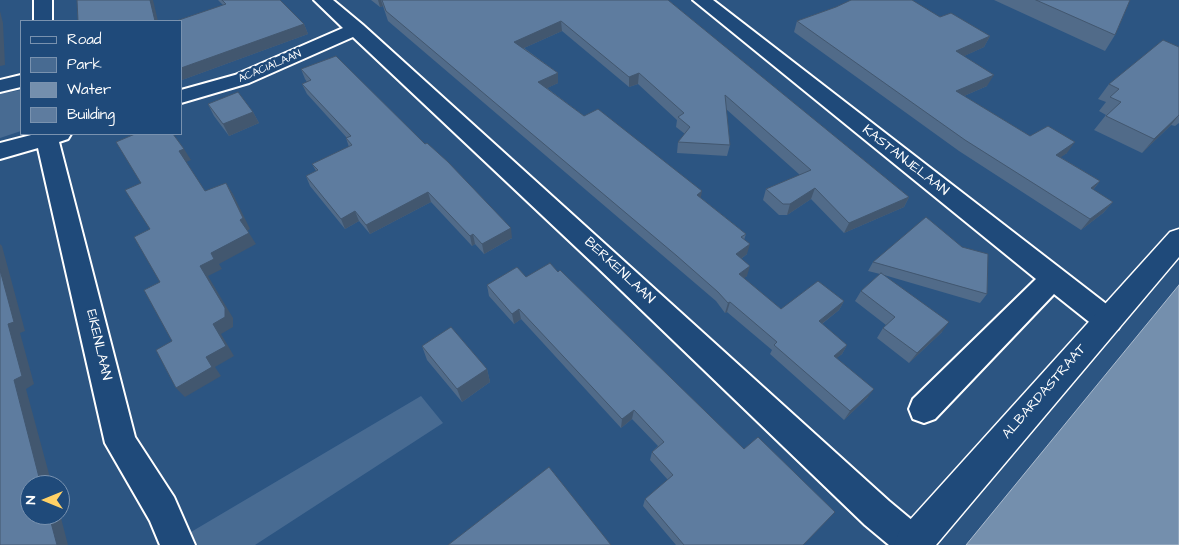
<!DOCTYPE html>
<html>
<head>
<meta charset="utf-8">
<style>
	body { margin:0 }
	#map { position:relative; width:1179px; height:545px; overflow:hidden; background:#2c5582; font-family:"Architects Daughter",sans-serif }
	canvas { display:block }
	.legend { position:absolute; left:20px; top:20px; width:162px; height:115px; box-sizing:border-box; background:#1f4a7a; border:1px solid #7992af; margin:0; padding:6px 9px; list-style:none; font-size:15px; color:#fff }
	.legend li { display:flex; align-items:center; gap:10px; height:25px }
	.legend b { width:25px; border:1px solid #7992af }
	.north { position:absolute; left:20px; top:475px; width:50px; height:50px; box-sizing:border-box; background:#1f4a7a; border:1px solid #7992af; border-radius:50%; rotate:270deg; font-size:14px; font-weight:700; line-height:20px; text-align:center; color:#fff }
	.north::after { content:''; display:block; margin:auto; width:18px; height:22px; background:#ffd166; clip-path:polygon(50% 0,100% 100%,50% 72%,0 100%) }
</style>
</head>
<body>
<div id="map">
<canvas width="1179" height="545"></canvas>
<ul class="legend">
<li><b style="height:6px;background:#1f4a7a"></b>Road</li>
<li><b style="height:14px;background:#486b92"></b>Park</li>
<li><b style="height:14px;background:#748fad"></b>Water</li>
<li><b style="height:14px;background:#5e7c9f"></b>Building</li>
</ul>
<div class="north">N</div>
</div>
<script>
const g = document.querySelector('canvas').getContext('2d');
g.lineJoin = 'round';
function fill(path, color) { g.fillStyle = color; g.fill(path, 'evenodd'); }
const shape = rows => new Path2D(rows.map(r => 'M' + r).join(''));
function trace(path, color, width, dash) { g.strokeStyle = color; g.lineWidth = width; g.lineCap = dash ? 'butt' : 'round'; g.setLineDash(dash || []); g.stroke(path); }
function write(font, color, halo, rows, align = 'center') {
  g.font = font + ' "Architects Daughter",sans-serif'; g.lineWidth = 5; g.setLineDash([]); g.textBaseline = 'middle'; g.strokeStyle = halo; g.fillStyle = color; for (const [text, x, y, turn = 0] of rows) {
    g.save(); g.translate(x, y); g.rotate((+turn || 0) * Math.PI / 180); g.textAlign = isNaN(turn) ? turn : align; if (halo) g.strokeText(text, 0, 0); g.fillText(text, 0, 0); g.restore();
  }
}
fill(shape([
	[21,90,21,131,0,138,0,94],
	[421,396,443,423,255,545,197,545,191,532]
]), '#486b92');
const water = shape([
	[1179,285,1179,545,966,545,1179,285]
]);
fill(water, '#748fad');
trace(water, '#acbcce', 1);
const street = shape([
	[34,0,52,0,52,21,34,21,34,0],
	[314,0,333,0,363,25,889,501,925,531,930,545,889,545,865,525,596,266,353,37,249,83,181,103,181,90,235,75,343,28,314,0],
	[693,0,713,0,1118,313,1122,321,1118,329,1108,333,1098,329,1054,294,935,419,924,423,913,419,909,409,913,399,1036,279,693,0],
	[21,75,21,87,0,92,0,80,21,75],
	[35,134,71,134,68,139,59,142,135,437,174,497,195,545,160,545,150,521,105,443,38,148,0,159,0,143,35,134]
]);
const secondary = shape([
	[1179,229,1179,257,936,545,894,545,899,532,1170,232,1179,229]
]);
trace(street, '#fff', 4);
trace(secondary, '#fff', 3);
fill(street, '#1f4a7a');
fill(secondary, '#1f4a7a');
fill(shape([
	[218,0,280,0,304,24,308,34,182,80,181,79,181,21,223,5],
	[371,0,668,0,909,197,904,207,844,233,811,199,787,215,779,215,763,200,766,189,800,175,726,109,730,145,727,156,677,153,678,142,685,134,676,127,677,120,638,84,629,87,562,31,524,48,558,73,558,83,547,88,584,116,701,198,746,234,744,240,747,254,741,259,747,276,743,278,781,309,844,301,839,310,822,324,847,345,842,354,836,358,868,397,844,420,770,354,772,350,727,312,725,313,716,301,388,21,383,6,380,7],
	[994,0,1130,0,1115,35,1105,51],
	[836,7,940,17,990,36,984,47,964,56,987,86,964,96,1030,136,1067,153,1060,157,1100,181,1093,190,1113,202,1103,213,1081,230,959,151,794,32,797,21],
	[1179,47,1179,123,1175,126,1171,125,1142,153,1094,130,1106,115,1099,111,1106,102,1098,99,1109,84],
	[301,69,512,238,484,254,475,244,472,246,431,202,370,234,359,221,345,229,310,186,306,176,316,171,312,164,349,147,346,138,347,138,307,94,302,84,307,82,305,79],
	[208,104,253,112,259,123,229,136,214,116],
	[873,262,987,294,980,303,884,275,942,332,909,363,877,338,883,328,886,325,855,301,861,291,880,274,868,271],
	[526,277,803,545,676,545,643,506,645,499,668,480,650,460,652,452,658,446,632,419,621,428,521,319,514,324,489,296,487,285],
	[422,346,487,369,490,382,462,402,427,360]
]), '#516b89');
fill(shape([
	[150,0,153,0,158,21,155,21],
	[378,0,381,0,383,6,380,7],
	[0,11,3,23,5,65,0,66],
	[561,21,562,31,515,52,514,42],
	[304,24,308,34,182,80,181,79,181,68],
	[990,36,984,47,951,62,956,51],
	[558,73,558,83,539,92,538,82],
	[639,73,638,84,629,87,629,77],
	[994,75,987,86,950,102,956,91],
	[253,112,259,123,229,136,223,124],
	[1179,115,1171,125,1142,153,1154,139],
	[1075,142,1067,153,1048,166,1056,155],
	[184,149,191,160,186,162,179,151],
	[1100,181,1091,192,1091,188],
	[226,183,233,194,250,229,247,231,240,220],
	[815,188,811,199,787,215,790,204],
	[702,191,700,202,697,195],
	[428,192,431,202,370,234,366,225],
	[909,197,904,207,844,233,849,223],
	[1113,202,1103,213,1081,230,1090,219],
	[355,211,359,221,345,229,341,219],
	[511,228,512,238,484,254,482,244],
	[249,233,256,244,219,264,222,269,208,276,233,318,233,327,221,334,234,356,215,367,221,376,185,397,176,388,206,357,200,266,211,253],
	[473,234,475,244,472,246,470,236],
	[0,244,2,246,25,331,20,333,34,384,26,389,52,485,41,485,14,380,8,324,0,270],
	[750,244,747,254,733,265,736,254],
	[750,266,747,276,736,284,739,274],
	[844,301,839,310,814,330,819,321],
	[730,302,727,312,725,313,728,303],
	[519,309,521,319,514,324,512,314],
	[949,322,942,332,909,363,917,353],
	[847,345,842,354,828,365,834,356],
	[487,369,490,382,462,402,457,389],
	[874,389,868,397,844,420,850,411],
	[634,410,632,419,621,428,622,419],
	[60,514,68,545,57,545,49,515,60,515]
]), '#42576f');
const building = shape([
	[77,0,150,0,155,21,78,21,77,0],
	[222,0,280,0,304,24,181,68,181,21,176,21,226,4,222,0],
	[382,0,668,0,909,197,849,223,815,188,790,204,783,204,766,189,811,170,725,95,730,145,678,142,690,127,678,117,684,113,639,73,629,77,561,21,514,42,558,73,538,82,584,116,598,109,702,191,697,195,746,234,741,237,750,244,736,254,750,266,739,274,781,309,818,281,844,301,819,321,847,345,834,356,874,389,850,411,774,345,777,342,730,302,728,303,718,292,677,256,386,11,382,0],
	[851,0,912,0,940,17,951,13,990,36,956,51,994,75,956,91,1030,136,1048,126,1075,142,1056,155,1100,181,1091,188,1113,202,1090,219,965,140,797,21,836,7,851,0],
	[1036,0,1130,0,1115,35,1036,0],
	[1163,40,1179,47,1179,115,1154,139,1106,116,1121,102,1110,97,1119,89,1109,84,1163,40],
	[336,56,425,144,427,143,448,162,511,228,482,244,473,234,470,236,428,192,366,225,355,211,341,219,306,176,318,170,312,164,352,145,346,138,351,136,302,84,311,80,301,69,336,56],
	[238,92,253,112,223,124,208,104,238,92],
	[135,134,173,134,184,149,179,151,205,191,226,183,243,218,240,220,249,233,211,253,214,259,200,266,225,308,225,317,213,324,226,346,206,357,212,367,176,388,156,350,172,341,144,290,160,282,134,237,150,229,125,190,141,183,116,142,135,134],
	[926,217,962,247,988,254,987,294,873,262,926,217],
	[550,263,558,272,560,270,744,449,758,437,835,512,803,545,684,545,645,499,673,475,652,452,664,442,634,410,622,419,519,309,512,314,487,285,517,267,526,277,550,263],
	[0,270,14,322,8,324,22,376,14,380,41,485,30,485,30,515,49,515,57,545,0,545,0,270],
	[881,273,949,322,917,353,883,328,895,317,861,291,881,273],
	[451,327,487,369,457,389,422,346,451,327],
	[549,467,611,545,448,545,549,467]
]);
fill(building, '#5e7c9f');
trace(building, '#42576f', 1);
write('11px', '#fff', '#1f4a7a', [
	["ACACIALAAN",270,67,-23]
]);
write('14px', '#fff', '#1f4a7a', [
	["KASTANJELAAN",905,161,38],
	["BERKENLAAN",619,271,43],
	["EIKENLAAN",98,345,77],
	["ALBARDASTRAAT",1045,392,-49]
]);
</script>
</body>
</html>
